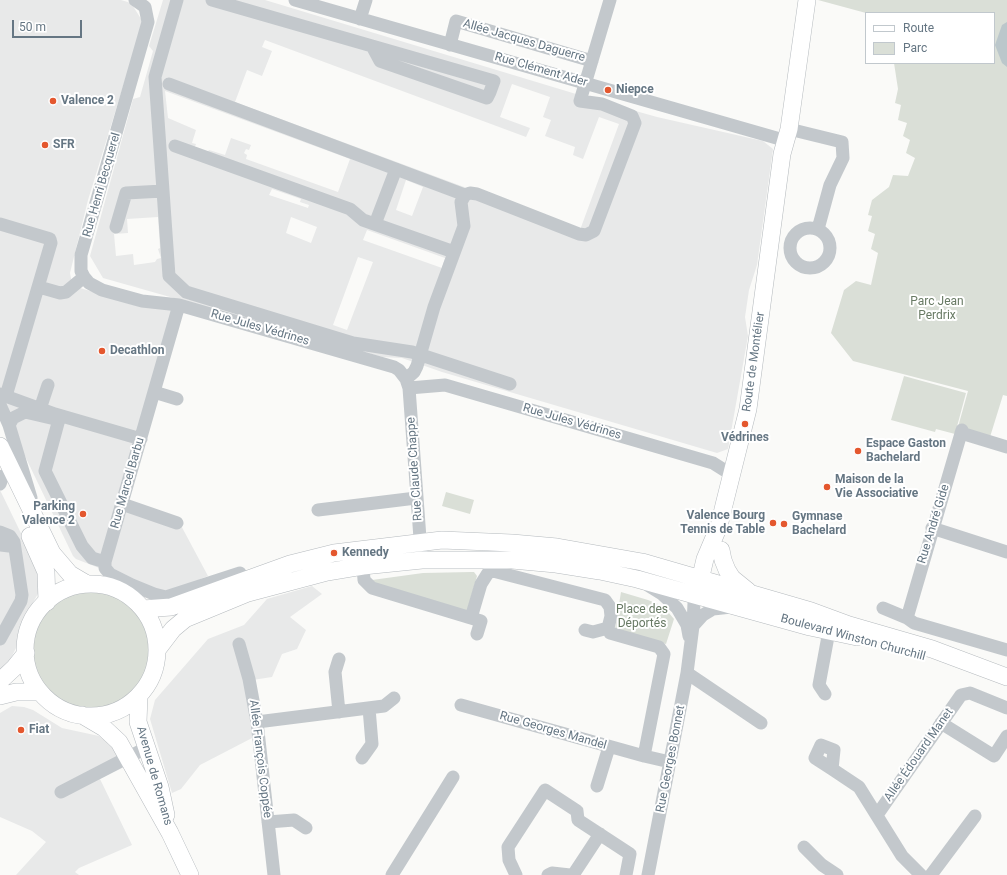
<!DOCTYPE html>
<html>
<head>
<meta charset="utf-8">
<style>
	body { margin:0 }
	#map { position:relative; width:1007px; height:875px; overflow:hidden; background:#fafaf8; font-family:Roboto,sans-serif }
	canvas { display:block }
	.legend { position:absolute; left:865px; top:12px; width:130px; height:52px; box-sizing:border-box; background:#fff; border:1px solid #c1c8cd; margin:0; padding:5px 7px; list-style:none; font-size:12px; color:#657683 }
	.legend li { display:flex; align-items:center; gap:8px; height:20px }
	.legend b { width:20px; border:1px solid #c1c8cd }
	.scale { position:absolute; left:12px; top:20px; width:70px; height:18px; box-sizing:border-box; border:2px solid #657683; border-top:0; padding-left:5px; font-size:12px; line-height:14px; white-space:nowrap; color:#657683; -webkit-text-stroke:3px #fff; paint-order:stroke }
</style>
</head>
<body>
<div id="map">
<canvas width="1007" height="875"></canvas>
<ul class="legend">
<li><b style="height:5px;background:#fff"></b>Route</li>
<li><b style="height:11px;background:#dadfd7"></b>Parc</li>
</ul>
<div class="scale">50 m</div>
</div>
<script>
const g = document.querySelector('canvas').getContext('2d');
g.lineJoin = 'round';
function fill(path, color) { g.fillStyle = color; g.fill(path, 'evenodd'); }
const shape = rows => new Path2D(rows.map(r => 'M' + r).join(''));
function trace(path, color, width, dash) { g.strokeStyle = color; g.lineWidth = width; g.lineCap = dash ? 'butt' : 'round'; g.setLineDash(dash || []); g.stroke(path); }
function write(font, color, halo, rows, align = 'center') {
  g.font = font + ' Roboto,sans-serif'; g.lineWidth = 4; g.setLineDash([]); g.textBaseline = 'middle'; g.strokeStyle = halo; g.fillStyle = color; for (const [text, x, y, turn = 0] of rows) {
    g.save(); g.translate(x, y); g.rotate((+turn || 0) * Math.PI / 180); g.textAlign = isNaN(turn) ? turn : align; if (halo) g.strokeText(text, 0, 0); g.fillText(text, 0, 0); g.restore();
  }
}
fill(shape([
	[0,0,121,0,131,3,143,22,88,200,70,273,72,284,80,288,128,302,170,307,173,312,99,568,76,559,73,556,0,404],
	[163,0,265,0,586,97,657,117,763,141,773,149,757,265,749,290,745,317,748,336,728,449,717,453,442,372,402,358,382,357,103,278,90,256,133,99,140,97,153,51,149,46],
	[265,40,526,137,530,128,500,117,512,84,550,97,543,117,551,120,545,136,575,147,573,155,583,159,599,117,619,124,580,230,235,102,247,70,262,76,272,51,262,47],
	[165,91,350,159,338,192,246,159,247,155,244,153,246,149,249,150,251,145,231,138,225,155,209,150,207,153,194,149,196,144,192,143,196,130,168,118],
	[406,180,423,187,412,216,396,210],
	[272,189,301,199,300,202,309,205,308,208,269,195],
	[158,217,160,248,158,249,161,258,157,259,155,262,134,265,133,254,116,256,114,234,128,233,127,219],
	[291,217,317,227,311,243,286,233],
	[367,230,445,258,442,268,363,240],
	[358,257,373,262,347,330,333,325],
	[0,490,34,560,40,580,39,592,25,616,18,644,8,664,0,672],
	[130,501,177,518,208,576,169,592,163,592,113,571,109,563],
	[312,586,322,594,290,617,306,630,297,649,282,654,272,677,246,681,254,737,200,765,181,789,172,793,150,719,155,700,208,639,244,625,267,599],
	[12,706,24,707,33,710,62,728,99,736,112,747,124,767,100,779,132,845,79,868,75,872,79,875,16,875,46,842,32,831,0,817,0,713]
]), '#e8e9e9');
fill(shape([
	[818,0,1007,0,1007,396,1003,395,990,437,958,427,968,391,853,361,831,333,844,290,856,281,871,285,878,253,871,249,875,234,868,231,872,216,868,215,872,200,889,187,893,175,908,176,915,158,906,153,910,140,903,136,907,123,898,120,901,105,895,103,898,89,894,63,994,63,994,13,866,13],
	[904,376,966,393,955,434,936,429,935,432,891,420],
	[446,492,474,500,470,514,442,506],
	[471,572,474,572,477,576,467,611,375,585,372,580,423,573],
	[621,592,648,600,663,606,674,619,666,644,615,629],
	'32 651a59 59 0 1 1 118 0a59 59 0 1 1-118 0Z'
]), '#dadfd7');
fill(shape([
	[1007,22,1007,67,1002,63,995,45,1002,25]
]), '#bbc7cb');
const major = shape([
	[0,446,52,553,70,574,87,584],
	[30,536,46,572,47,602],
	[721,550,723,560,727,570,732,578,748,591],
	'25 650a66 66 0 1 1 132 0a66 66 0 1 1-132 0Z',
	[698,589,705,559,719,526,724,505,748,409,782,154,789,129,807,0],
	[143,609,171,607,290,564,334,553,442,540,512,543,557,547,642,562,811,611,849,625,932,649,1007,677],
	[157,650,173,629,185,619,248,593,327,572,363,566,422,560,512,560,556,564,600,571,637,579,810,627,857,637],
	[0,681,14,668,26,653],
	[0,696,16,692,40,692],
	[139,696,138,722,160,787,166,815],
	[82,715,104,728,119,742,170,833,190,875]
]);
trace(major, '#b5babe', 18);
trace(shape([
	[135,0,145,7,148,22,81,255,81,271,84,277,89,283,102,290,142,301,179,305,394,367,399,370,406,379,409,388,421,552],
	[177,0,155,77,169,276,186,292,353,343,412,352,510,384],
	[212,0,372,46,494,81,490,92,487,98,380,61,372,46],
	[295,0,787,141],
	[360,19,366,0],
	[450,45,456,21,592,61],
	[169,84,465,195],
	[789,129,842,142,843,158,830,185,818,229],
	[175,146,350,209,363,220,454,252],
	[0,224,47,238,50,239,51,243,6,396],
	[375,224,396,169],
	[116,227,126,193,163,191],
	'790 248a20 20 0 1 1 40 0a20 20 0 1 1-40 0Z',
	[39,287,60,293,66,292,84,277],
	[179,305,105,562,105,568,110,574,132,585,154,594,166,597,240,573],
	[406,379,414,372,417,366,434,307,464,226,461,202,465,195,470,193,477,194,579,234,586,235,594,231,635,123,632,116,602,104,580,101,610,0],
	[409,388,445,385,713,463,732,475],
	[154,392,177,399],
	[0,394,55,414,141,439],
	[0,405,9,425,31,498],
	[40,409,48,385],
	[9,425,13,418,25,412,55,419,58,423,45,471,82,546,92,558,105,562],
	[961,433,1007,447],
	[0,484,3,476],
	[122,504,177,523],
	[318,510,416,498],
	[932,528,1007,552],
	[0,532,10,536,14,542,22,595,21,601,0,639],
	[0,545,9,546],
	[363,566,364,580,372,588,471,618,481,584,488,573,493,571,605,600,610,607,611,616,608,628,610,633,659,647,664,654,644,756],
	[649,586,662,594,677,608,687,625,689,636],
	[883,608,907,618,914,623,1007,650],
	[471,618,481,621,477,634],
	[907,618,962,430],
	[693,626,703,615,713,609,731,607],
	[585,630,593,632,608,628],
	[239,644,249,679,257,722,274,875],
	[687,673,761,723],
	[825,694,819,685,829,631],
	[461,705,644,756,670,762],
	[339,712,335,672,339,659],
	[257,722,384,706,394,698],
	[941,723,994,756,1007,736],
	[362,758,372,744,369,708],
	[832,769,834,750,821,745,815,758,832,769,859,787,902,856,921,875],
	[597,786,609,747],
	[61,792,146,748],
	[877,815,961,695,970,693,1007,708],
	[268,822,294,820,306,828],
	[804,847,822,865,837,875],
	[392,875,453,777],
	[516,875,509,860,508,847,545,790,577,811,578,820,630,854,626,875],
	[548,875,552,873,570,875],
	[573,875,600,834],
	[648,875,687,673,693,626,694,603],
	[931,875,975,816]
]), '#c3c8cc', 13);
trace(major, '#fff', 17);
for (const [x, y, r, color] of [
	[608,90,4,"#e4572e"],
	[53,101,4,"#e4572e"],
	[45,145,4,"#e4572e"],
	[102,351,4,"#e4572e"],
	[745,424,4,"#e4572e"],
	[858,451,4,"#e4572e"],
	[827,487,4,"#e4572e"],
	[83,514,4,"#e4572e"],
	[773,523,4,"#e4572e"],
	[784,524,4,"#e4572e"],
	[334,553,4,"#e4572e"],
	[21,730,4,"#e4572e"]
]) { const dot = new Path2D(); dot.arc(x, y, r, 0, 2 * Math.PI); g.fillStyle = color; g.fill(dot); trace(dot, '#fff', 1.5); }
write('12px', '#657683', '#fff', [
	["Allée Jacques Daguerre",524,41,16],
	["Rue Clément Ader",541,70,16],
	["Rue Henri Becquerel",102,185,-74],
	["Rue Jules Védrines",260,328,16],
	["Route de Montélier",754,362,-82],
	["Rue Jules Védrines",572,422,16],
	["Rue Claude Chappe",415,469,-94],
	["Rue Marcel Barbu",128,483,-74],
	["Rue André Gide",934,524,-73],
	["Boulevard Winston Churchill",853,638,15],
	["Rue Georges Mandel",553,731,16],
	["Allée Édouard Manet",919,755,-55],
	["Allée François Coppée",260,759,83],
	["Rue Georges Bonnet",671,759,-79],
	["Avenue de Romans",154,776,74]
]);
write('bold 12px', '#657683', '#fff', [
	["Niepce",616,90],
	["Valence 2",61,101],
	["SFR",53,145],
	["Decathlon",110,351],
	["Védrines",745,438,"center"],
	["Espace Gaston",866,444],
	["Bachelard",866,458],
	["Maison de la",835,480],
	["Vie Associative",835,494],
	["Parking",75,507,"right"],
	["Valence 2",75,521,"right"],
	["Valence Bourg",765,516,"right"],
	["Tennis de Table",765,530,"right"],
	["Gymnase",792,517],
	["Bachelard",792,531],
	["Kennedy",342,553],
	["Fiat",29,730]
], 'left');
write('12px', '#687a64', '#fff', [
	["Parc Jean",937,302],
	["Perdrix",937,316],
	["Place des",642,610],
	["Déportés",642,624]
]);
</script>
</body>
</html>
